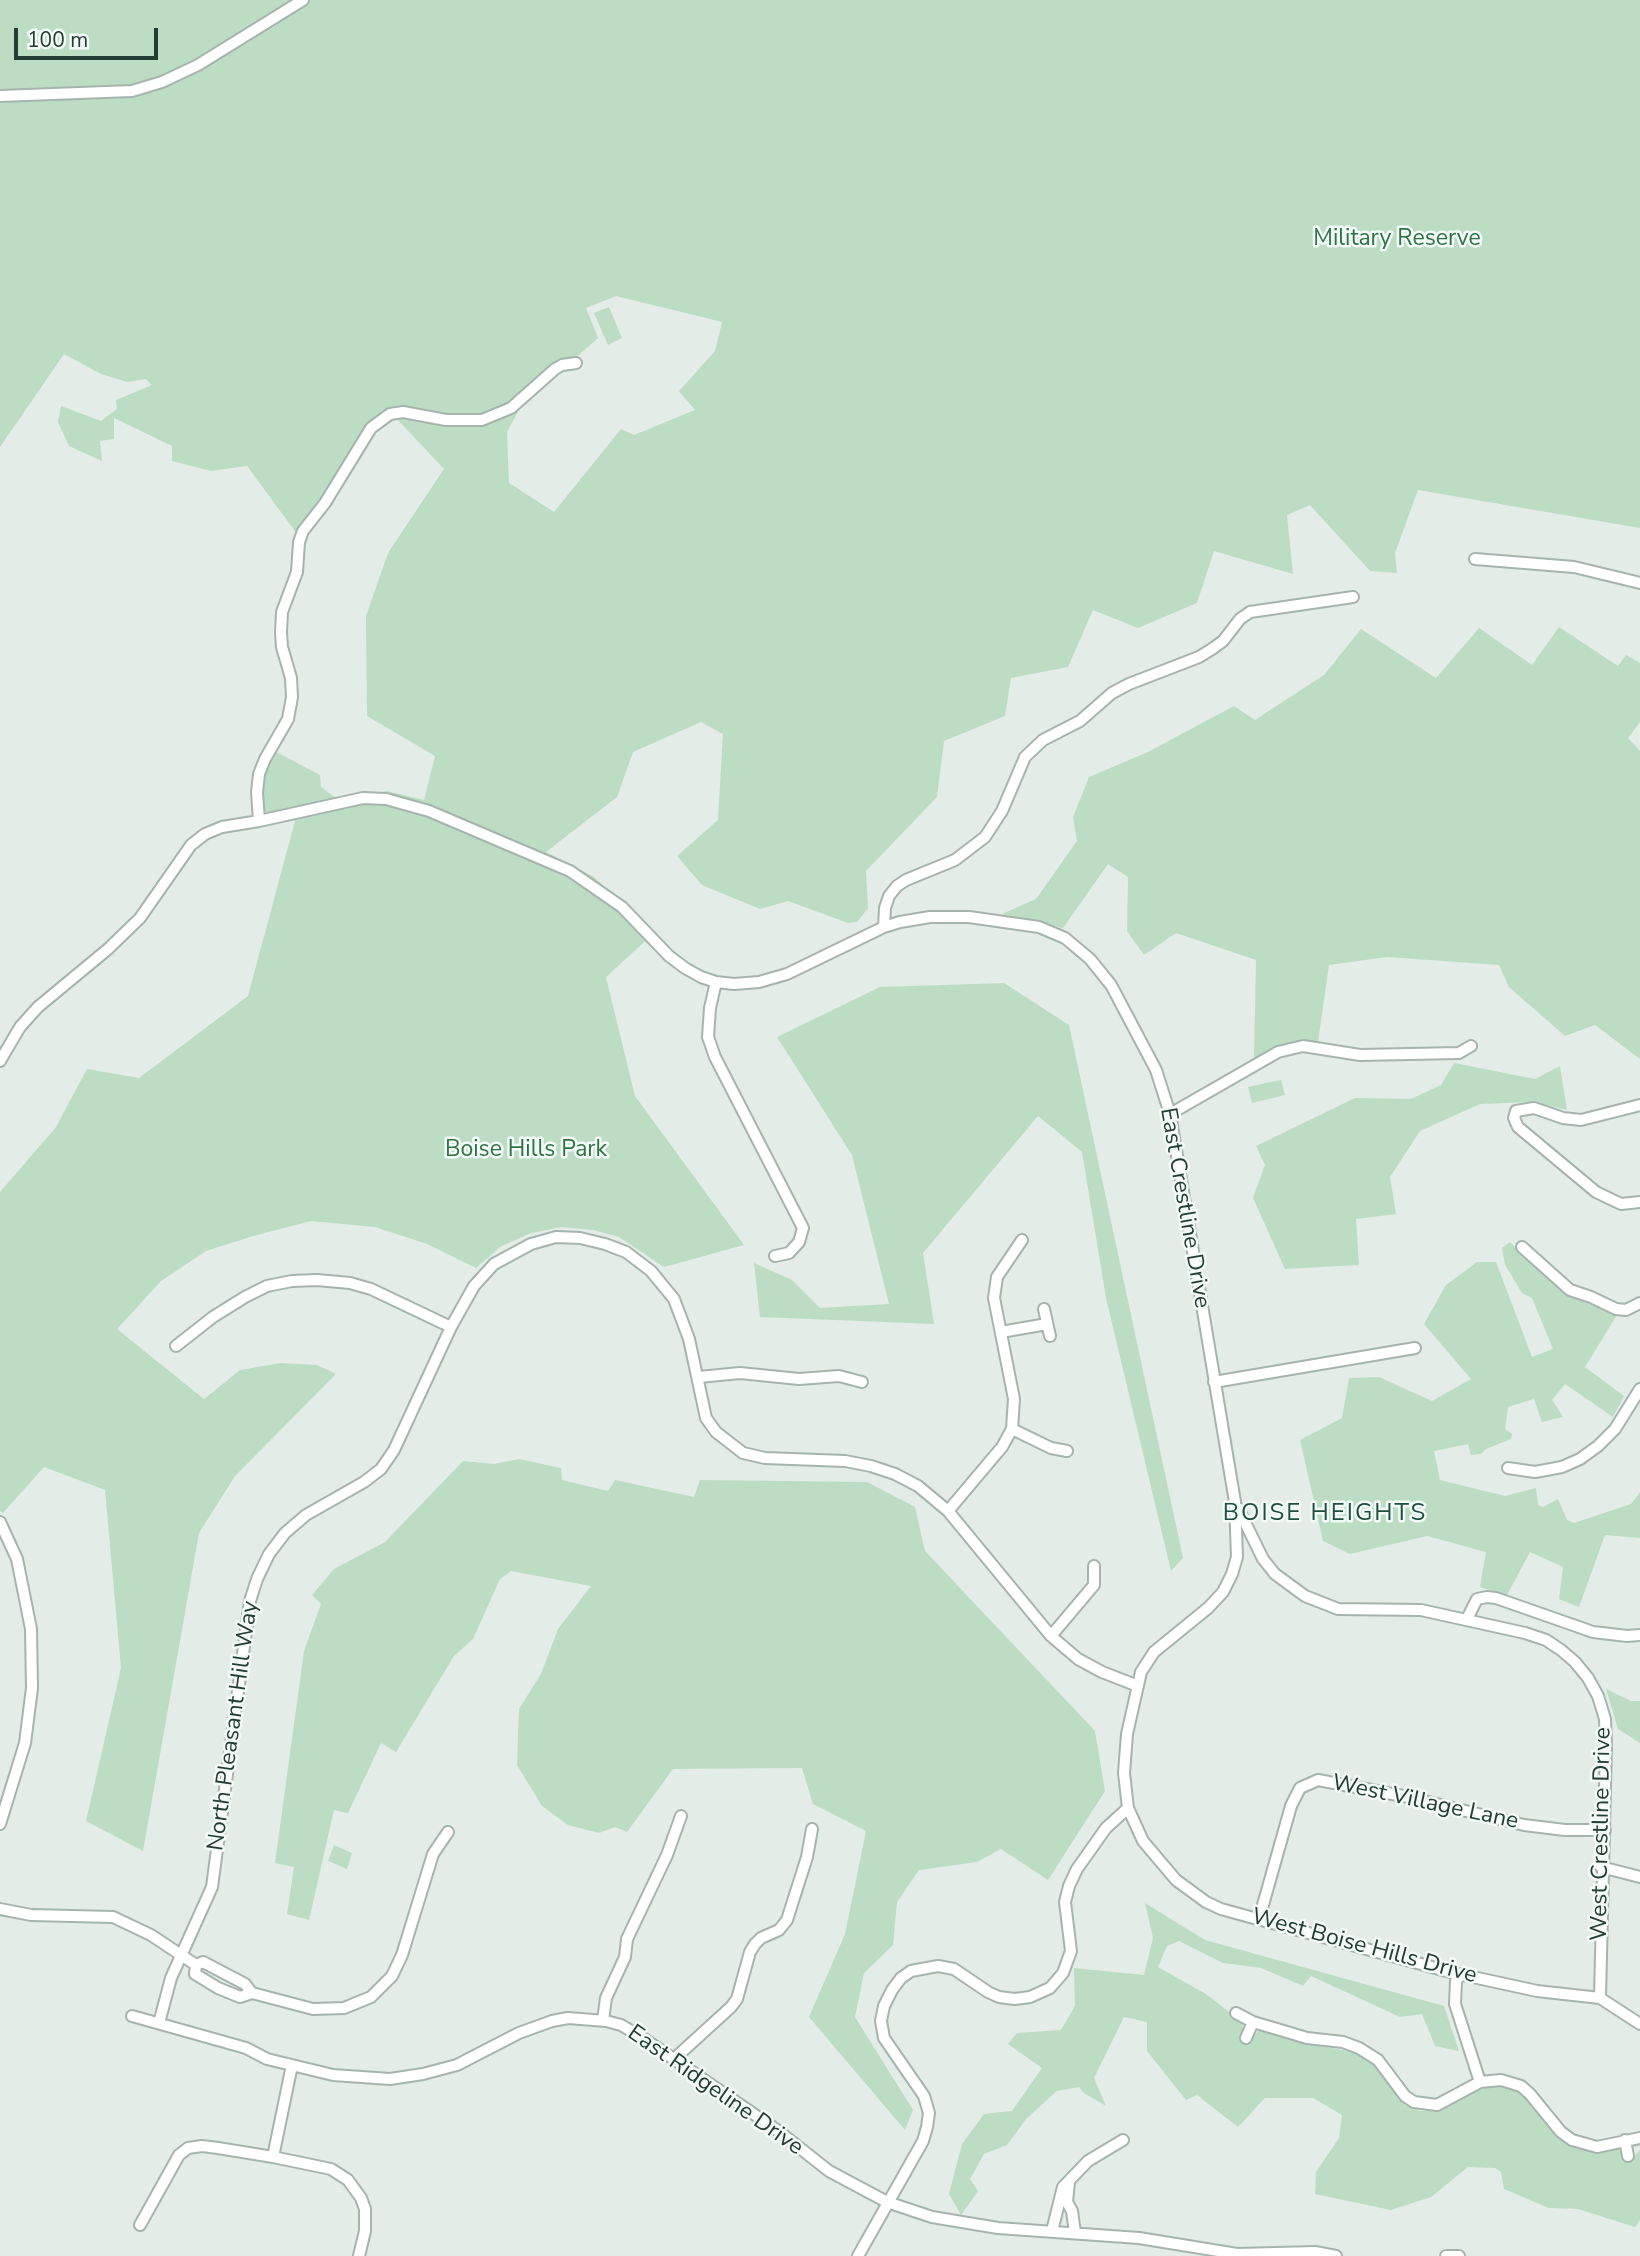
<!DOCTYPE html>
<html>
<head>
<meta charset="utf-8">
<style>
	body { margin:0 }
	#map { position:relative; width:1640px; height:2256px; overflow:hidden; background:#e3ece7; font-family:"Nunito Sans",sans-serif }
	canvas { display:block }
	.scale { position:absolute; left:14px; top:28px; width:144px; height:32px; box-sizing:border-box; border:4px solid #233d35; border-top:0; padding-left:9px; font-size:21px; line-height:24px; white-space:nowrap; color:#233d35; -webkit-text-stroke:5px #f3f9f6; paint-order:stroke }
</style>
</head>
<body>
<div id="map">
<canvas width="1640" height="2256"></canvas>
<div class="scale">100 m</div>
</div>
<script>
const g = document.querySelector('canvas').getContext('2d');
g.lineJoin = 'round';
function fill(path, color) { g.fillStyle = color; g.fill(path, 'evenodd'); }
const shape = rows => new Path2D(rows.map(r => 'M' + r).join(''));
function trace(path, color, width, dash) { g.strokeStyle = color; g.lineWidth = width; g.lineCap = dash ? 'butt' : 'round'; g.setLineDash(dash || []); g.stroke(path); }
function write(font, color, halo, rows, align = 'center') {
  g.font = font + ' "Nunito Sans",sans-serif'; g.lineWidth = 5; g.setLineDash([]); g.textBaseline = 'middle'; g.strokeStyle = halo; g.fillStyle = color; for (const [text, x, y, turn = 0] of rows) {
    g.save(); g.translate(x, y); g.rotate((+turn || 0) * Math.PI / 180); g.textAlign = isNaN(turn) ? turn : align; if (halo) g.strokeText(text, 0, 0); g.fillText(text, 0, 0); g.restore();
  }
}
fill(shape([
	[0,0,1640,0,1640,528,1418,490,1395,553,1397,573,1370,571,1310,505,1287,515,1293,574,1214,551,1197,603,1138,628,1093,610,1068,667,1011,678,1005,716,944,741,937,797,866,871,868,908,857,922,848,923,788,901,760,909,702,885,677,856,718,820,723,734,701,722,633,752,617,797,546,852,594,877,654,933,606,977,635,1096,744,1245,664,1267,619,1237,593,1230,562,1227,531,1233,500,1247,476,1268,427,1244,375,1227,311,1221,253,1236,206,1251,161,1281,117,1329,204,1399,240,1370,281,1363,317,1365,336,1374,235,1476,199,1533,143,1851,86,1821,121,1668,105,1490,44,1467,3,1513,0,1511,0,1192,56,1127,87,1069,139,1078,248,996,295,821,251,807,257,764,267,747,320,775,321,787,337,799,387,791,424,800,435,756,367,716,366,616,388,553,444,469,396,418,376,430,331,503,308,528,303,542,247,466,211,471,172,461,172,446,114,418,114,439,100,441,102,461,69,446,58,422,61,406,101,421,117,409,116,400,152,385,146,379,127,382,101,374,64,354,0,447],
	[616,296,722,322,715,351,679,391,695,410,634,435,621,429,554,512,509,483,507,432,521,406,598,338,586,308],
	[609,307,622,338,608,345,594,313],
	[1559,627,1618,666,1626,655,1640,663,1640,722,1628,738,1640,751,1640,1059,1595,1025,1565,1036,1509,987,1499,965,1387,957,1329,965,1318,1042,1286,1045,1254,1058,1256,960,1176,933,1144,955,1127,931,1128,877,1108,864,1063,928,1002,914,1036,899,1077,841,1073,817,1089,777,1148,752,1234,706,1255,720,1324,675,1361,629,1436,678,1479,628,1532,665],
	[1004,983,1069,1025,1183,1558,1171,1571,1106,1298,1082,1152,1038,1116,923,1253,934,1324,760,1317,754,1263,792,1280,820,1308,889,1304,852,1155,777,1037,880,987],
	[1454,1063,1535,1079,1560,1066,1567,1110,1533,1102,1480,1104,1420,1131,1390,1177,1396,1214,1356,1219,1359,1265,1285,1269,1253,1198,1265,1165,1256,1146,1355,1098,1411,1099,1441,1085],
	[1281,1080,1285,1095,1252,1103,1248,1087],
	[1510,1242,1564,1294,1617,1315,1585,1367,1624,1396,1613,1417,1565,1384,1552,1400,1563,1417,1542,1422,1534,1399,1508,1407,1505,1429,1512,1434,1511,1439,1486,1449,1481,1454,1471,1455,1468,1444,1434,1451,1440,1480,1505,1496,1536,1488,1538,1505,1543,1507,1558,1499,1567,1520,1574,1523,1631,1504,1640,1492,1640,1538,1605,1535,1579,1607,1559,1599,1563,1567,1530,1552,1507,1595,1480,1587,1486,1552,1427,1536,1350,1554,1323,1541,1300,1440,1342,1418,1349,1378,1379,1377,1432,1401,1471,1379,1424,1324,1446,1285,1477,1262,1496,1262,1532,1357,1553,1349,1532,1298,1522,1293,1505,1265,1502,1248],
	[519,1459,561,1468,562,1480,608,1491,615,1480,694,1497,700,1480,867,1482,915,1507,925,1551,1095,1731,1105,1791,1048,1880,1001,1849,977,1862,919,1870,897,1902,893,1945,864,1973,855,2017,913,2110,905,2130,809,2017,845,1934,866,1831,813,1804,802,1768,673,1769,627,1832,615,1827,599,1833,568,1825,542,1806,517,1765,519,1709,541,1674,558,1629,591,1586,511,1571,500,1579,473,1639,454,1656,396,1752,381,1743,348,1813,334,1810,309,1920,287,1914,294,1867,275,1863,304,1651,321,1604,312,1595,334,1569,385,1542,463,1461,494,1464],
	[1606,1689,1631,1701,1640,1701,1640,1743,1618,1729],
	[334,1845,352,1853,347,1869,328,1861],
	[1145,1903,1205,1940,1444,2006,1459,2051,1435,2046,1422,2014,1400,2017,1311,1976,1303,1986,1261,1968,1223,1963,1179,1941,1167,1946,1158,1967,1206,1994,1242,2022,1244,2038,1251,2039,1261,2028,1297,2041,1357,2053,1375,2065,1399,2099,1419,2111,1439,2110,1483,2087,1500,2085,1514,2087,1525,2097,1553,2132,1570,2146,1593,2152,1615,2148,1632,2158,1640,2150,1640,2220,1635,2227,1578,2209,1549,2208,1504,2189,1501,2172,1495,2168,1468,2167,1431,2197,1391,2210,1315,2194,1316,2172,1339,2138,1342,2115,1313,2098,1265,2098,1238,2127,1197,2095,1186,2100,1147,2051,1147,2022,1124,2017,1094,2078,1106,2106,1084,2093,1079,2087,1057,2091,1026,2119,1007,2145,984,2154,970,2179,978,2191,961,2215,949,2194,962,2144,984,2114,1012,2111,1042,2068,1008,2044,1017,2033,1061,2030,1075,2006,1074,1968,1144,1975,1153,1938]
]), '#bcddc3');
const minor = shape([
	[0,96,132,91,162,82,198,65,303,0],
	[1475,559,1574,567,1640,583],
	[259,821,363,798,386,799,429,811,570,871,622,907,669,956,685,968,701,977,716,982,734,984,759,982,787,974,884,927,900,922,930,917,969,917,1039,927,1065,938,1090,959,1111,985,1156,1070,1170,1114,1235,1502,1237,1557,1232,1574,1223,1592,1208,1608,1154,1652,1141,1672,1127,1734,1124,1773,1128,1808,1143,1841,1176,1880,1206,1902,1221,1909,1450,1972,1537,1991,1600,1998,1640,2024],
	[884,927,885,908,889,896,897,886,906,880,955,860,985,837,1002,811,1025,757,1043,740,1080,721,1112,693,1129,684,1199,657,1212,649,1223,641,1240,619,1250,612,1353,597],
	[716,982,710,1008,708,1037,715,1057,803,1228,799,1242,789,1253,775,1256],
	[0,1061,20,1027,38,1007,108,949,140,918,191,845,205,834,222,827,259,821,257,792,259,774,265,759,288,719,292,697,291,678,282,647,281,632,282,612,297,572,299,542,303,531,325,503,371,428,390,414,403,412,446,420,482,420,511,408,555,369,562,365,576,363],
	[1640,1105,1581,1120,1563,1118,1534,1108,1516,1111,1514,1118,1518,1127,1596,1192,1621,1204,1640,1202],
	[1170,1114,1278,1052,1303,1046,1360,1055,1459,1053,1471,1046],
	[1522,1247,1570,1290,1591,1297,1616,1309,1626,1310,1640,1303],
	[1044,1309,1050,1336],
	[1001,1332,1047,1324],
	[176,1346,213,1317,245,1297,267,1286,292,1281,317,1280,350,1283,371,1289,451,1327],
	[699,1377,740,1373,799,1379,839,1376,862,1382],
	[1214,1382,1415,1348],
	[1012,1429,1051,1448,1067,1451],
	[1508,1468,1535,1472,1562,1467,1580,1459,1598,1446,1615,1429,1640,1389],
	[1238,1508,1263,1559,1275,1574,1305,1596,1338,1609,1421,1610,1525,1633,1546,1640,1561,1650,1575,1662,1588,1678,1598,1696,1605,1719,1606,1745,1600,1998],
	[948,1511,1002,1447,1012,1429,1014,1399,994,1298,997,1277,1022,1240],
	[0,1522,17,1559,31,1629,32,1688,25,1743,0,1824],
	[1467,1619,1477,1599,1487,1597,1496,1598,1593,1632,1627,1636,1640,1635],
	[1051,1636,1094,1585,1094,1566],
	[1601,1867,1640,1877],
	[0,1909,31,1915,113,1917,151,1935,196,1965,203,1962,245,1984,252,1993,240,1997,218,1988,195,1974,196,1965],
	[1259,1919,1291,1806,1300,1788,1318,1780,1403,1796,1524,1825,1565,1830,1605,1830],
	[1461,1974,1456,1981,1455,2004,1480,2082],
	[252,1993,313,2009,344,2008,371,1997,392,1976,402,1955,433,1854,448,1832],
	[1236,2013,1253,2022,1287,2032,1307,2038,1343,2042,1359,2048,1378,2060,1405,2096,1414,2102,1437,2105,1480,2082,1501,2080,1521,2086,1530,2094,1561,2132,1572,2140,1597,2147,1640,2138],
	[132,2016,246,2048,267,2059,333,2075,390,2079,423,2074,457,2065,519,2033,552,2021,568,2018,606,2021,621,2025,643,2038,777,2130,829,2171,887,2202,932,2217,998,2228,1139,2238,1237,2254,1315,2252,1336,2256],
	[603,2020,606,1998,625,1957,627,1939,667,1855,681,1816],
	[159,2023,171,1978,212,1887,250,1601,257,1579,269,1554,285,1533,306,1515,364,1482,381,1469,394,1450,451,1327,474,1286,494,1264,531,1244,556,1237,580,1238,605,1244,626,1252,651,1271,674,1299,689,1339,706,1418,716,1432,743,1453,765,1458,845,1461,871,1466,895,1474,918,1486,948,1511,1051,1636,1078,1659,1102,1672,1138,1686],
	[1246,2038,1253,2022],
	[674,2059,731,2007,737,1999,750,1952,755,1944,761,1938,779,1930,787,1920,807,1857,812,1829],
	[292,2065,273,2157,331,2169,348,2180,361,2198,365,2209,365,2231,359,2256],
	[1625,2140,1628,2156],
	[1069,2182,1067,2202,1072,2211,1075,2233],
	[140,2225,179,2155,188,2148,202,2146,218,2148,273,2157],
	[1052,2231,1063,2187,1088,2161,1123,2140],
	[858,2256,923,2141,927,2127,929,2113,924,2096,884,2038,881,2021,884,2006,892,1990,901,1978,911,1971,938,1966,954,1969,988,1992,999,1997,1015,1999,1030,1997,1050,1988,1063,1973,1071,1951,1065,1902,1069,1886,1077,1869,1106,1828,1128,1808],
	[1446,2256,1459,2256]
]);
trace(minor, '#a6b4ae', 14);
trace(minor, '#fff', 10);
write('23px', '#2e7345', '#f3f9f6', [
	["Military Reserve",1397,239],
	["Boise Hills Park",526,1150]
]);
write('23px', '#233d35', '#f3f9f6', [
	["East Crestline Drive",1184,1208,80],
	["North Pleasant Hill Way",234,1726,-82],
	["West Village Lane",1425,1803,12],
	["West Crestline Drive",1602,1834,-89],
	["West Boise Hills Drive",1364,1947,15],
	["East Ridgeline Drive",715,2091,35]
]);
g.letterSpacing = '2px';
write('24px', '#1f4f41', '#f3f9f6', [
	["BOISE HEIGHTS",1325,1514]
]);
g.letterSpacing = '0px';
</script>
</body>
</html>
